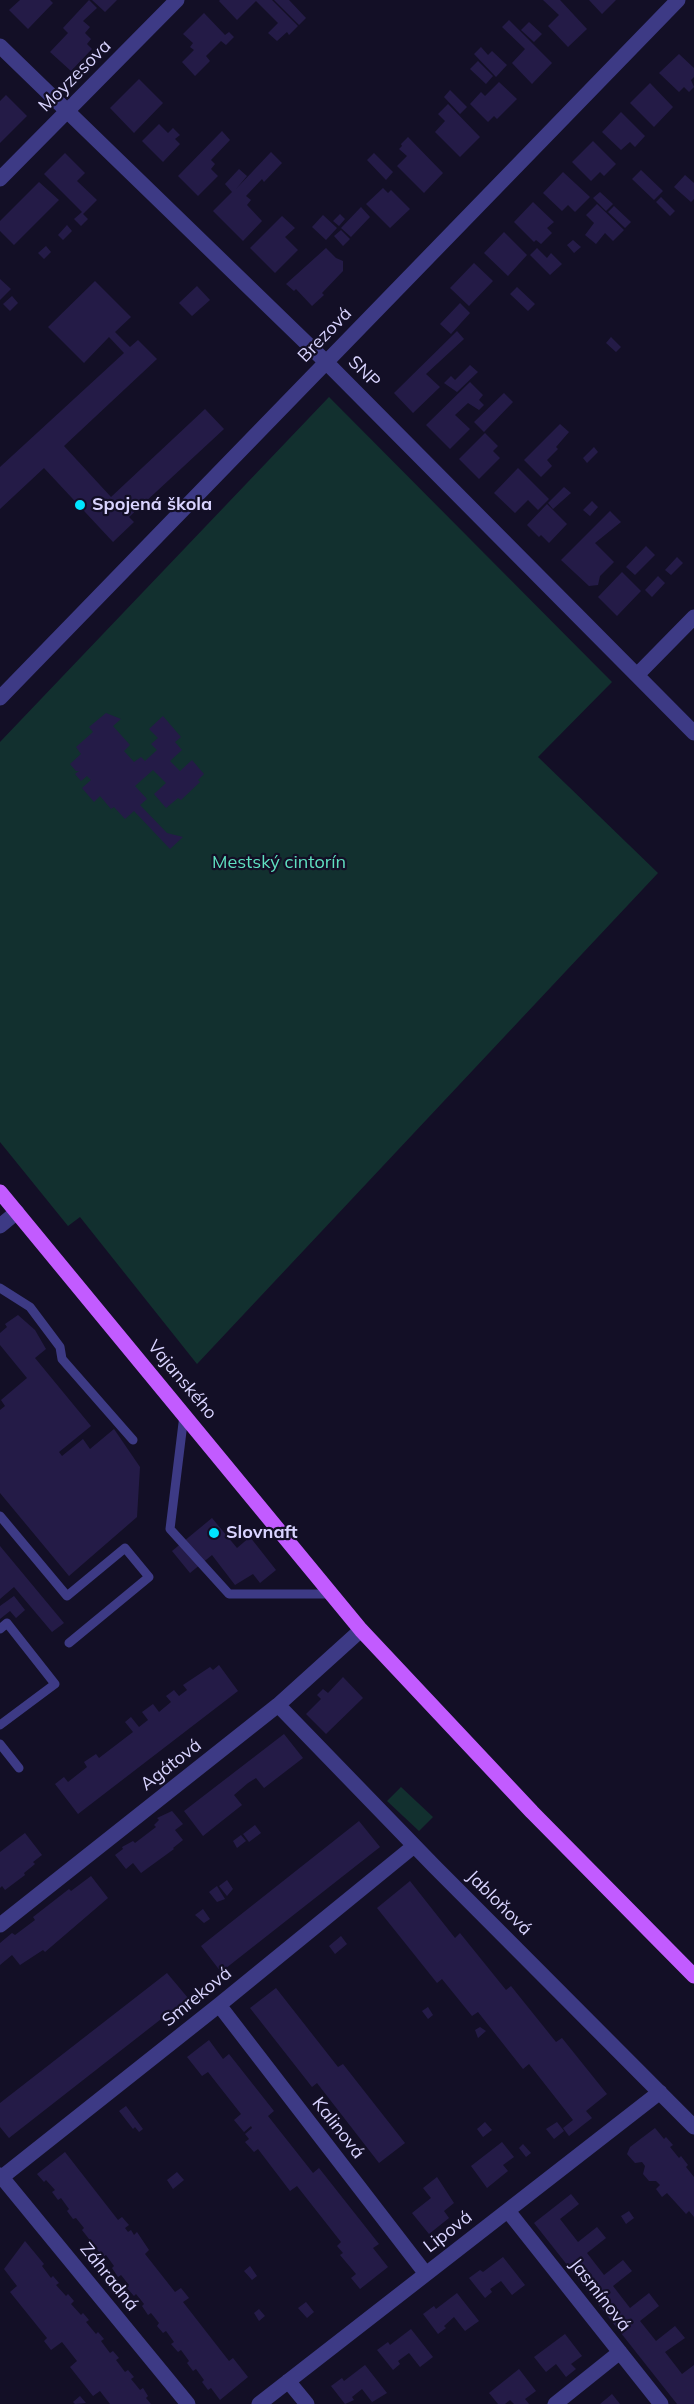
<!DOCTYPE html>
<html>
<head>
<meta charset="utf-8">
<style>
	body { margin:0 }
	canvas { display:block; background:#130f26 }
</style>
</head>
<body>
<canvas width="694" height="2404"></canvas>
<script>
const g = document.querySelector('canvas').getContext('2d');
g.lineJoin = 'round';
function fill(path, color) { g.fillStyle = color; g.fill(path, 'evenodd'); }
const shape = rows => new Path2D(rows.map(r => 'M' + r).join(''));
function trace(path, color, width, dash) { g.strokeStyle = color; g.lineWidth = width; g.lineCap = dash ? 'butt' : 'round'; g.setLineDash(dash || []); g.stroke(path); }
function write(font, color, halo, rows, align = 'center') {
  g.font = font + ' Mulish,sans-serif'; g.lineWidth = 4.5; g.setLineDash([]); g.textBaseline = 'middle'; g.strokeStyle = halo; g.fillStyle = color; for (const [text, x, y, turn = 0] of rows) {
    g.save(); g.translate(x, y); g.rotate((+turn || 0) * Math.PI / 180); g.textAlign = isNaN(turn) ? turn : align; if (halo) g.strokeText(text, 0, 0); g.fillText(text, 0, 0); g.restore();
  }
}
fill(shape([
	[329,397,612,682,538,757,658,873,197,1364,80,1217,68,1226,0,1142,0,742],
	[401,1787,433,1817,419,1831,387,1801]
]), '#12302f');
fill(shape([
	[20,0,50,0,53,3,28,29,9,10],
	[89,0,97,8,83,21,90,27,85,33,91,39,87,44,92,49,71,71,50,52,68,33,63,28],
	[92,0,117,0,105,12],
	[220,0,272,0,298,26,289,35,287,32,277,41,268,33,278,23,256,1,237,20,219,1],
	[274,0,289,0,306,18,299,25],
	[543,0,560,0,587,29,568,47,548,26,559,15],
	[589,0,616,0,602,14],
	[204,13,225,35,229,32,234,37,226,45,221,41,206,56,210,61,195,76,182,62,194,50,190,47,193,43,183,34],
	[509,20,552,63,532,84,512,63,525,49,502,27],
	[529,22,542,34,534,42,521,30],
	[481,47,488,55,492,51,507,65,496,77,474,54],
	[679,54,694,68,694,77,691,80,694,87,689,92,684,87,679,92,659,73],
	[478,61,493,76,486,84,470,69],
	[139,79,163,103,134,133,110,108],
	[499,82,517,99,497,119,494,116,488,122,470,104,481,92,485,96],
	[650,83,673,107,654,127,630,103],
	[450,90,467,107,460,114,444,97],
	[6,95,27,116,0,143,0,101],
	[448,104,480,137,460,157,435,132,445,121,438,114],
	[621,112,645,136,635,147,630,142,621,150,602,132],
	[159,124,168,133,173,128,180,135,175,139,180,144,163,162,142,141],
	[222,131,230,140,211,160,215,164,211,169,218,176,198,196,178,176],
	[408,137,443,173,424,193,397,166,407,156,399,149,402,146,401,144],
	[593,141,616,164,604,176,600,172,591,181,572,162],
	[271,152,282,163,264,182,262,179,246,196,251,200,247,205,262,221,243,241,213,211,232,192,225,184,239,169,247,176,236,189],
	[65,153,85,173,77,181,97,200,83,214,88,219,81,226,74,219,82,212,44,174],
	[374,153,393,172,386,180,367,160],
	[641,170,663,191,654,200,632,179],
	[563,172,590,197,575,212,568,205,562,211,543,193],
	[685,175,694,183,694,199,691,202,674,187],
	[39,182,59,200,14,245,0,231,0,221],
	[383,188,388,193,391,190,410,209,390,228,366,204],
	[600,192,613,204,606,211,593,198],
	[661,197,675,211,670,216,656,202],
	[533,202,554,222,547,228,552,233,541,244,536,240,534,242,514,222],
	[597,204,624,230,613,241,605,233,596,244,585,235,594,223,586,215],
	[614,206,631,222,625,228,608,212],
	[361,207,370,217,351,237,341,228],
	[340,214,345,219,339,226,333,221],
	[323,215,337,228,326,240,312,227],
	[282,216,295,228,285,237,298,250,275,273,250,248],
	[67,225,72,231,63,240,58,235],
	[341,230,350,239,343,246,334,236],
	[504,232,527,255,508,276,484,253],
	[573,240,581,247,574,253,567,245],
	[46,246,51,252,44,259,38,253],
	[326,248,336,258,343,261,343,271,322,293,324,295,312,306,296,289,294,291,286,284],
	[537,248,547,258,551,253,562,264,550,275,530,255],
	[474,263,493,281,469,306,450,288],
	[0,279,11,289,0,300],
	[95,281,131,317,115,332,130,347,138,340,157,359,64,446,111,497,205,409,224,429,129,517,134,522,113,542,44,468,0,509,0,467,124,353,109,337,84,363,48,327],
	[197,286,210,300,192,316,179,303],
	[517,287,535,304,528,311,510,294],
	[12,296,18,303,10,311,3,304],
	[460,303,470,313,451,334,440,324],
	[457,331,464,339,426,374,440,387,413,413,394,393],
	[611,337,621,347,616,352,606,343],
	[470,365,478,372,457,392,444,383,451,376,455,380],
	[470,382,483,395,479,400,484,405,479,410,468,403,455,415,470,429,450,449,426,425],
	[504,393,513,402,484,432,474,422],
	[560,424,569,432,556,447,558,449,547,460,552,466,541,477,524,460],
	[485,433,498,446,493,451,500,458,479,479,459,459],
	[594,447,598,452,587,463,583,458],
	[518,468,549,499,538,510,528,500,515,513,494,493],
	[564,487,571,493,553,509,548,503],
	[592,501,598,507,590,516,583,510],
	[547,504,567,524,549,543,541,535,539,537,527,525],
	[610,511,621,522,595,543,614,562,600,576,598,585,589,586,561,560],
	[646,546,655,555,635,575,626,567],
	[677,557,683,563,671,575,665,570],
	[622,572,641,591,617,616,598,597],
	[658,576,665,583,652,597,645,590],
	[106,713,121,719,113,726,130,745,124,751,134,762,141,757,145,761,157,750,151,744,158,738,149,729,163,716,181,737,175,742,182,750,170,761,180,771,192,760,204,774,198,780,200,782,181,800,178,798,166,808,154,794,166,783,153,770,135,786,147,799,140,805,167,833,183,837,170,849,134,811,125,819,114,807,111,809,100,796,94,802,82,788,91,780,87,776,81,781,75,774,79,771,76,771,70,764,81,754,76,747,93,732,89,727],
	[18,1315,35,1330,46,1349,35,1358,91,1426,59,1452,62,1456,83,1439,90,1449,114,1429,140,1467,137,1517,69,1576,0,1493,0,1410,5,1406,1,1400,27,1378,0,1345,0,1333,7,1327,5,1324],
	[212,1518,237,1548,250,1537,276,1570,260,1583,253,1574,235,1585,212,1555,190,1573,172,1551],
	[0,1546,64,1623,52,1632,14,1587,0,1599],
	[14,1596,25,1610,16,1618,10,1611,0,1619,0,1606],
	[219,1665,238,1691,78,1814,55,1784,64,1777,68,1782,87,1767,84,1762,96,1754,99,1758,133,1732,125,1722,131,1717,139,1727,148,1720,142,1712,153,1704,159,1712,171,1702,166,1696,174,1690,179,1696,187,1690,183,1685,210,1667,213,1670],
	[343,1677,363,1698,326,1734,306,1714,321,1699,317,1695,323,1689,328,1693],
	[284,1734,303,1758,264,1788,256,1778,248,1783,234,1795,242,1805,203,1836,184,1811],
	[172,1811,183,1824,175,1830,183,1840,173,1848,174,1849,141,1873,133,1863,126,1869,115,1855,123,1849,122,1847,133,1841,135,1843,156,1827,154,1825,159,1820,157,1818],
	[359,1821,380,1847,221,1972,201,1946],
	[255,1825,261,1833,249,1842,243,1834],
	[25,1833,42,1855,33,1862,35,1864,24,1873,25,1875,5,1890,2,1886,0,1888,0,1852],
	[241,1835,246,1841,237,1848,233,1841],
	[91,1876,108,1898,45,1952,43,1950,20,1965,12,1955,0,1965,0,1943,12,1933,15,1935,35,1920,33,1917,69,1889,71,1891],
	[227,1880,233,1889,227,1896,219,1886],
	[410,1881,455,1938,460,1933,506,1990,511,1986,556,2042,562,2038,607,2094,586,2111,592,2118,569,2136,563,2128,573,2120,529,2064,523,2069,478,2012,472,2016,442,1979,437,1983,377,1908],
	[217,1886,225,1899,217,1902,209,1892],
	[203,1909,210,1919,204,1923,195,1915],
	[341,1936,347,1944,335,1954,329,1946],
	[167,1973,188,1998,9,2138,0,2127,0,2103],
	[276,1988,338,2067,343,2064,405,2143,379,2163,317,2083,312,2087,250,2008],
	[428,2007,433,2015,428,2019,422,2011],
	[480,2027,486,2031,478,2038,475,2030],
	[209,2040,223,2059,229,2054,274,2111,268,2116,313,2173,319,2168,379,2244,373,2248,388,2267,360,2289,351,2278,356,2274,340,2255,343,2253,337,2246,341,2242,297,2186,290,2191,258,2149,254,2152,245,2142,249,2139,245,2134,252,2128,251,2126,244,2132,234,2120,241,2114,208,2072,202,2076,187,2057],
	[126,2106,143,2129,139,2132,135,2127,133,2129,119,2111],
	[485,2122,492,2130,483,2137,477,2129],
	[557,2122,564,2131,554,2139,546,2129],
	[655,2128,664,2139,666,2137,673,2145,670,2147,679,2158,681,2156,688,2165,686,2167,694,2177,694,2217,689,2211,686,2214,667,2193,662,2197,656,2189,660,2185,656,2181,649,2181,643,2174,645,2166,642,2162,635,2163,627,2154,630,2147],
	[502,2142,514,2157,503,2165,508,2171,487,2188,471,2166],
	[523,2144,531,2153,526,2157,519,2148],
	[65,2152,118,2220,122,2217,129,2225,125,2228,128,2232,131,2230,134,2235,137,2232,149,2250,145,2254,175,2292,181,2288,189,2298,183,2302,229,2361,233,2358,248,2377,220,2400,211,2388,208,2390,202,2382,204,2380,196,2369,193,2371,187,2363,189,2361,181,2350,178,2352,171,2344,174,2342,166,2331,163,2333,157,2326,159,2323,151,2313,148,2315,142,2306,144,2304,136,2294,134,2296,126,2287,129,2285,121,2275,118,2277,112,2268,114,2266,106,2255,103,2257,82,2230,84,2228,76,2218,73,2219,67,2211,69,2209,61,2198,58,2200,52,2192,55,2190,46,2180,44,2182,37,2174],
	[177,2172,184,2180,173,2189,167,2180],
	[437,2177,454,2203,444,2211,449,2218,429,2234,412,2213,431,2198,423,2188],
	[571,2194,579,2204,560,2219,578,2242,597,2227,606,2238,587,2253,604,2275,623,2260,632,2271,613,2286,630,2308,649,2293,659,2306,640,2321,656,2341,675,2326,685,2338,665,2352,682,2374,694,2365,694,2404,677,2404,534,2223],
	[629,2211,634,2218,626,2224,621,2216],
	[25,2241,44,2264,42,2266,51,2278,53,2276,59,2283,56,2285,66,2296,68,2294,74,2301,71,2304,81,2315,83,2313,89,2320,86,2322,96,2334,98,2332,104,2339,101,2341,110,2353,113,2351,119,2358,116,2360,125,2372,128,2370,134,2377,131,2379,140,2390,143,2388,148,2396,146,2398,151,2404,110,2404,100,2391,93,2396,70,2367,77,2361,62,2342,51,2350,44,2341,47,2338,10,2292,17,2286,4,2269],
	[503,2257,525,2285,512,2295,501,2281,490,2289,492,2292,485,2298,469,2278,480,2270,483,2272],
	[250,2266,257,2276,252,2280,244,2271],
	[457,2293,479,2321,465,2331,454,2317,444,2326,446,2328,438,2334,423,2314,434,2306,436,2309],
	[306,2302,314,2312,307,2318,298,2308],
	[259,2309,265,2316,259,2321,254,2313],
	[411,2329,433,2357,420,2367,409,2353,398,2361,400,2364,393,2370,377,2350,388,2342,390,2345],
	[565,2334,582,2356,571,2364,576,2369,566,2377,556,2364,546,2372,534,2357],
	[365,2365,387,2393,369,2404,372,2402,362,2389,352,2397,354,2400,345,2404,331,2386,342,2378,344,2381],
	[519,2369,536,2391,525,2399,529,2404,514,2404,510,2400,505,2404,498,2404,489,2393],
	[612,2394,620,2404,600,2404],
	[80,2396,86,2403,75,2404,73,2402]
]), '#241b47');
trace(shape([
	[0,1288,30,1307,60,1347,62,1359,133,1440],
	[184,1415,170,1529,229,1594,331,1594],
	[0,1516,67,1596,125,1548,149,1577,69,1643],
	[0,1629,7,1623,55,1684,0,1725],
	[0,1744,19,1768]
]), '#3d3a85', 9);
trace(shape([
	[0,46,326,362,694,733],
	[0,179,177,0],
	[637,675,694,617],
	[0,698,678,0],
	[0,1226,17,1212],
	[278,1705,434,1866,694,2127],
	[0,1925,278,1705,361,1630],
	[219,2005,426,2274],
	[0,2175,188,2404],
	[2,2177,219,2005,414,1846],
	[508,2211,661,2404],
	[288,2381,307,2404],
	[259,2404,660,2092],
	[555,2404,620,2352]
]), '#3d3a85', 15);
trace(shape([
	[0,1192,361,1630,532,1812,694,1976]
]), '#c25bff', 15);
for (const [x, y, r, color] of [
	[80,505,6,"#00e5ff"],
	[214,1533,6,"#00e5ff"]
]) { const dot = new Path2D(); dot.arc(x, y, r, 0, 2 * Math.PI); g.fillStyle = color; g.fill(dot); trace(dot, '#130f26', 2); }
write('18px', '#d9d4ff', '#130f26', [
	["Moyzesova",75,76,-45],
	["Brezová",325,335,-46],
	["SNP",364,372,45],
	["Vajanského",182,1380,50],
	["Agátová",171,1765,-38],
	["Jabloňová",499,1903,45],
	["Smreková",197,1997,-39],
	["Kalinová",338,2128,52],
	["Lipová",448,2232,-38],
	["Záhradná",109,2277,51],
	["Jasmínová",600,2295,52]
]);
write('bold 18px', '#d9d4ff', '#130f26', [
	["Spojená škola",92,505],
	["Slovnaft",226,1533]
], 'left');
write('18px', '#5fe0c0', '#130f26', [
	["Mestský cintorín",279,863]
]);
</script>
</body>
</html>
